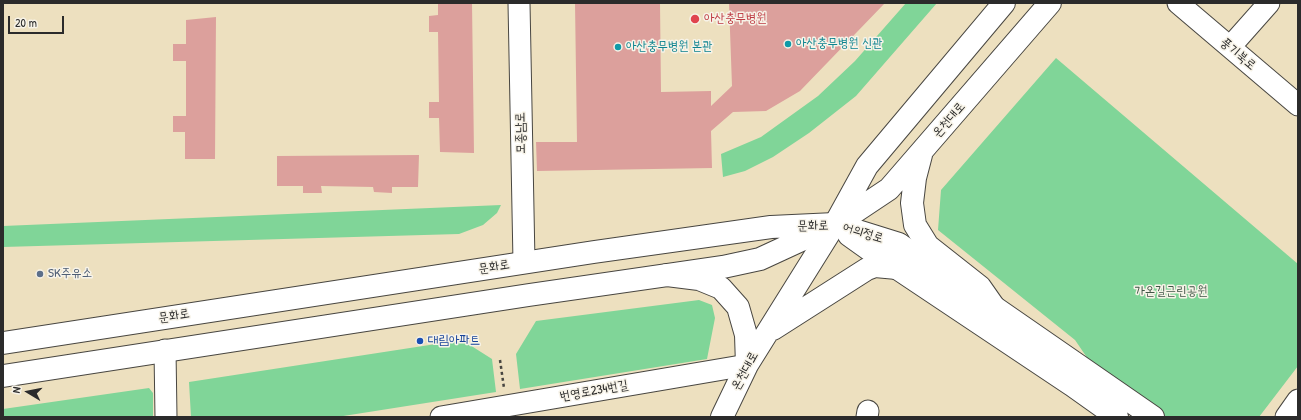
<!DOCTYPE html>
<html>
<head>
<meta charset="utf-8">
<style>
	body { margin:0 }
	#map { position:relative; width:1301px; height:420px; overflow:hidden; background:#ede0bf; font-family:"Patrick Hand",sans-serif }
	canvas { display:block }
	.frame { position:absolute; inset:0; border:4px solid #2b2b2b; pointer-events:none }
	.north { position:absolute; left:8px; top:372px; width:40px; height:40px; -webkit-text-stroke:3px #f7f3e8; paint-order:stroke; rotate:280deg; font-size:11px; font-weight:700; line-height:16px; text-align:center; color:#2b2b2b }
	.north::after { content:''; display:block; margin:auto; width:14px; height:18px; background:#2b2b2b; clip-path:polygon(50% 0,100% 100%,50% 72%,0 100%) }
	.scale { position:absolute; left:8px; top:16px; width:56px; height:18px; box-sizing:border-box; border:2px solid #2b2b2b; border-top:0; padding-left:5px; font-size:12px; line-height:14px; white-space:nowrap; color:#2b2b2b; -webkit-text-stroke:3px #f7f3e8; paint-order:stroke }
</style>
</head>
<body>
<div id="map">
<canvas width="1301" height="420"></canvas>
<div class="frame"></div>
<div class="north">N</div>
<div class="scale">20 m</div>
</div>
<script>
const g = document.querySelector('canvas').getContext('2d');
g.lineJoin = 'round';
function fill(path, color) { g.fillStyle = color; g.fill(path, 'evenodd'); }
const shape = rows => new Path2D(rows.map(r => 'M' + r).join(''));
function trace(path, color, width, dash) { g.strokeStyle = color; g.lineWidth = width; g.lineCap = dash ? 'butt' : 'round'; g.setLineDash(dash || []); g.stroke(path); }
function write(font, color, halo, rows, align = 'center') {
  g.font = font + ' "Patrick Hand","Poor Story",sans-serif'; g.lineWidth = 3; g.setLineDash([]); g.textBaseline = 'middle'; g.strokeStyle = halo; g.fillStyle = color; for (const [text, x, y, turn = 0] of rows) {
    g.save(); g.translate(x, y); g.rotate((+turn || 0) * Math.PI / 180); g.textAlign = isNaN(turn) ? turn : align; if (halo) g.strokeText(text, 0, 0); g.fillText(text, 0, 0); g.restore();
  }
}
fill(shape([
	[906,3,937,3,856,96,809,133,773,157,745,171,723,177,721,154,761,137,818,96,855,61],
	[1056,58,1298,264,1298,366,1259,417,1165,417,1090,362,1075,340,938,230,941,190],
	[501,205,497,213,483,225,459,234,3,247,3,226],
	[699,300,712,305,715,318,707,359,520,389,516,354,536,321],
	[462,340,492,359,496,392,337,417,191,417,189,382],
	[149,388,153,393,153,417,3,417,3,409]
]), '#80d598');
fill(shape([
	[438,3,472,3,474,153,440,152,439,118,429,118,429,102,439,102,438,32,429,32,429,16,438,15],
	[575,3,660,3,661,92,711,91,711,106,732,86,729,3,885,3,800,91,766,111,733,112,711,131,712,168,537,171,536,142,577,142],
	[216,17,215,159,185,159,185,132,173,132,173,116,186,116,186,61,173,61,173,44,186,44,186,20],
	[419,155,418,187,392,187,392,193,374,192,373,187,321,186,322,193,303,193,303,186,277,186,277,156]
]), '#dca09c');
const street = shape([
	[519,3,524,262],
	[1178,3,1298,105],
	[1230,47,1269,3],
	[165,350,166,417],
	[441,417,747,365],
	[867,417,868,411],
	[1286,417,1298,400]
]);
const secondary = shape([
	[849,235,870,250,1072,385,1117,417],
	[3,343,594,252,771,227,835,224,899,244,979,300,994,307,1153,417],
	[3,376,529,295,723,267,760,259,825,229]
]);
const primary = shape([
	[921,155,915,178,912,203,915,225,928,246,980,287,994,307],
	[838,223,889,189,1050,3],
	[667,275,699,279,721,288,738,307,746,335,747,365],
	[773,329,867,269,875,266,897,268],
	[722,417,747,365,835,224,867,166,1004,3]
]);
trace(street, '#484641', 23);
trace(secondary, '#484641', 24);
trace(primary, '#484641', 24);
trace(shape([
	[500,360,504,388]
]), '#484641', 2.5, [3, 3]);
trace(street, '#fff', 21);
trace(secondary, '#fff', 22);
trace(primary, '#fff', 22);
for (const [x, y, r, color] of [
	[695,19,5,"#e0444e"],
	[788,44,4,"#0f9aa8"],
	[618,47,4,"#0f9aa8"],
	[40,274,4,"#5c6f8a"],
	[420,341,4,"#1a4fb4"]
]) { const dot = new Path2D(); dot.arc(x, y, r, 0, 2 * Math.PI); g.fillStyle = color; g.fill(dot); trace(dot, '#f7f3e8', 1.5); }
write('13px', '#be3a42', '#f7f3e8', [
	["아산충무병원",704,19]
], 'left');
write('13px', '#0d838f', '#f7f3e8', [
	["아산충무병원 신관",796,44],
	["아산충무병원 본관",626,47]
], 'left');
write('13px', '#2b2b2b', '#f7f3e8', [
	["풍기북로",1238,54,40],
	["온천대로",949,120,-49],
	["모종남로",521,133,-91],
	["문화로",813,226,-1],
	["어의정로",863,233,17],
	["문화로",494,267,-9],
	["문화로",174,316,-9],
	["온천대로",745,371,-61],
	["번영로234번길",594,391,-10]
]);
write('13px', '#4e5e75', '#f7f3e8', [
	["SK주유소",48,274]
], 'left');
write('13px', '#405646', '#f7f3e8', [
	["가온길근린공원",1171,292]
]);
write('13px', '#164399', '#f7f3e8', [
	["대림아파트",428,341]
], 'left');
</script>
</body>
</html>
